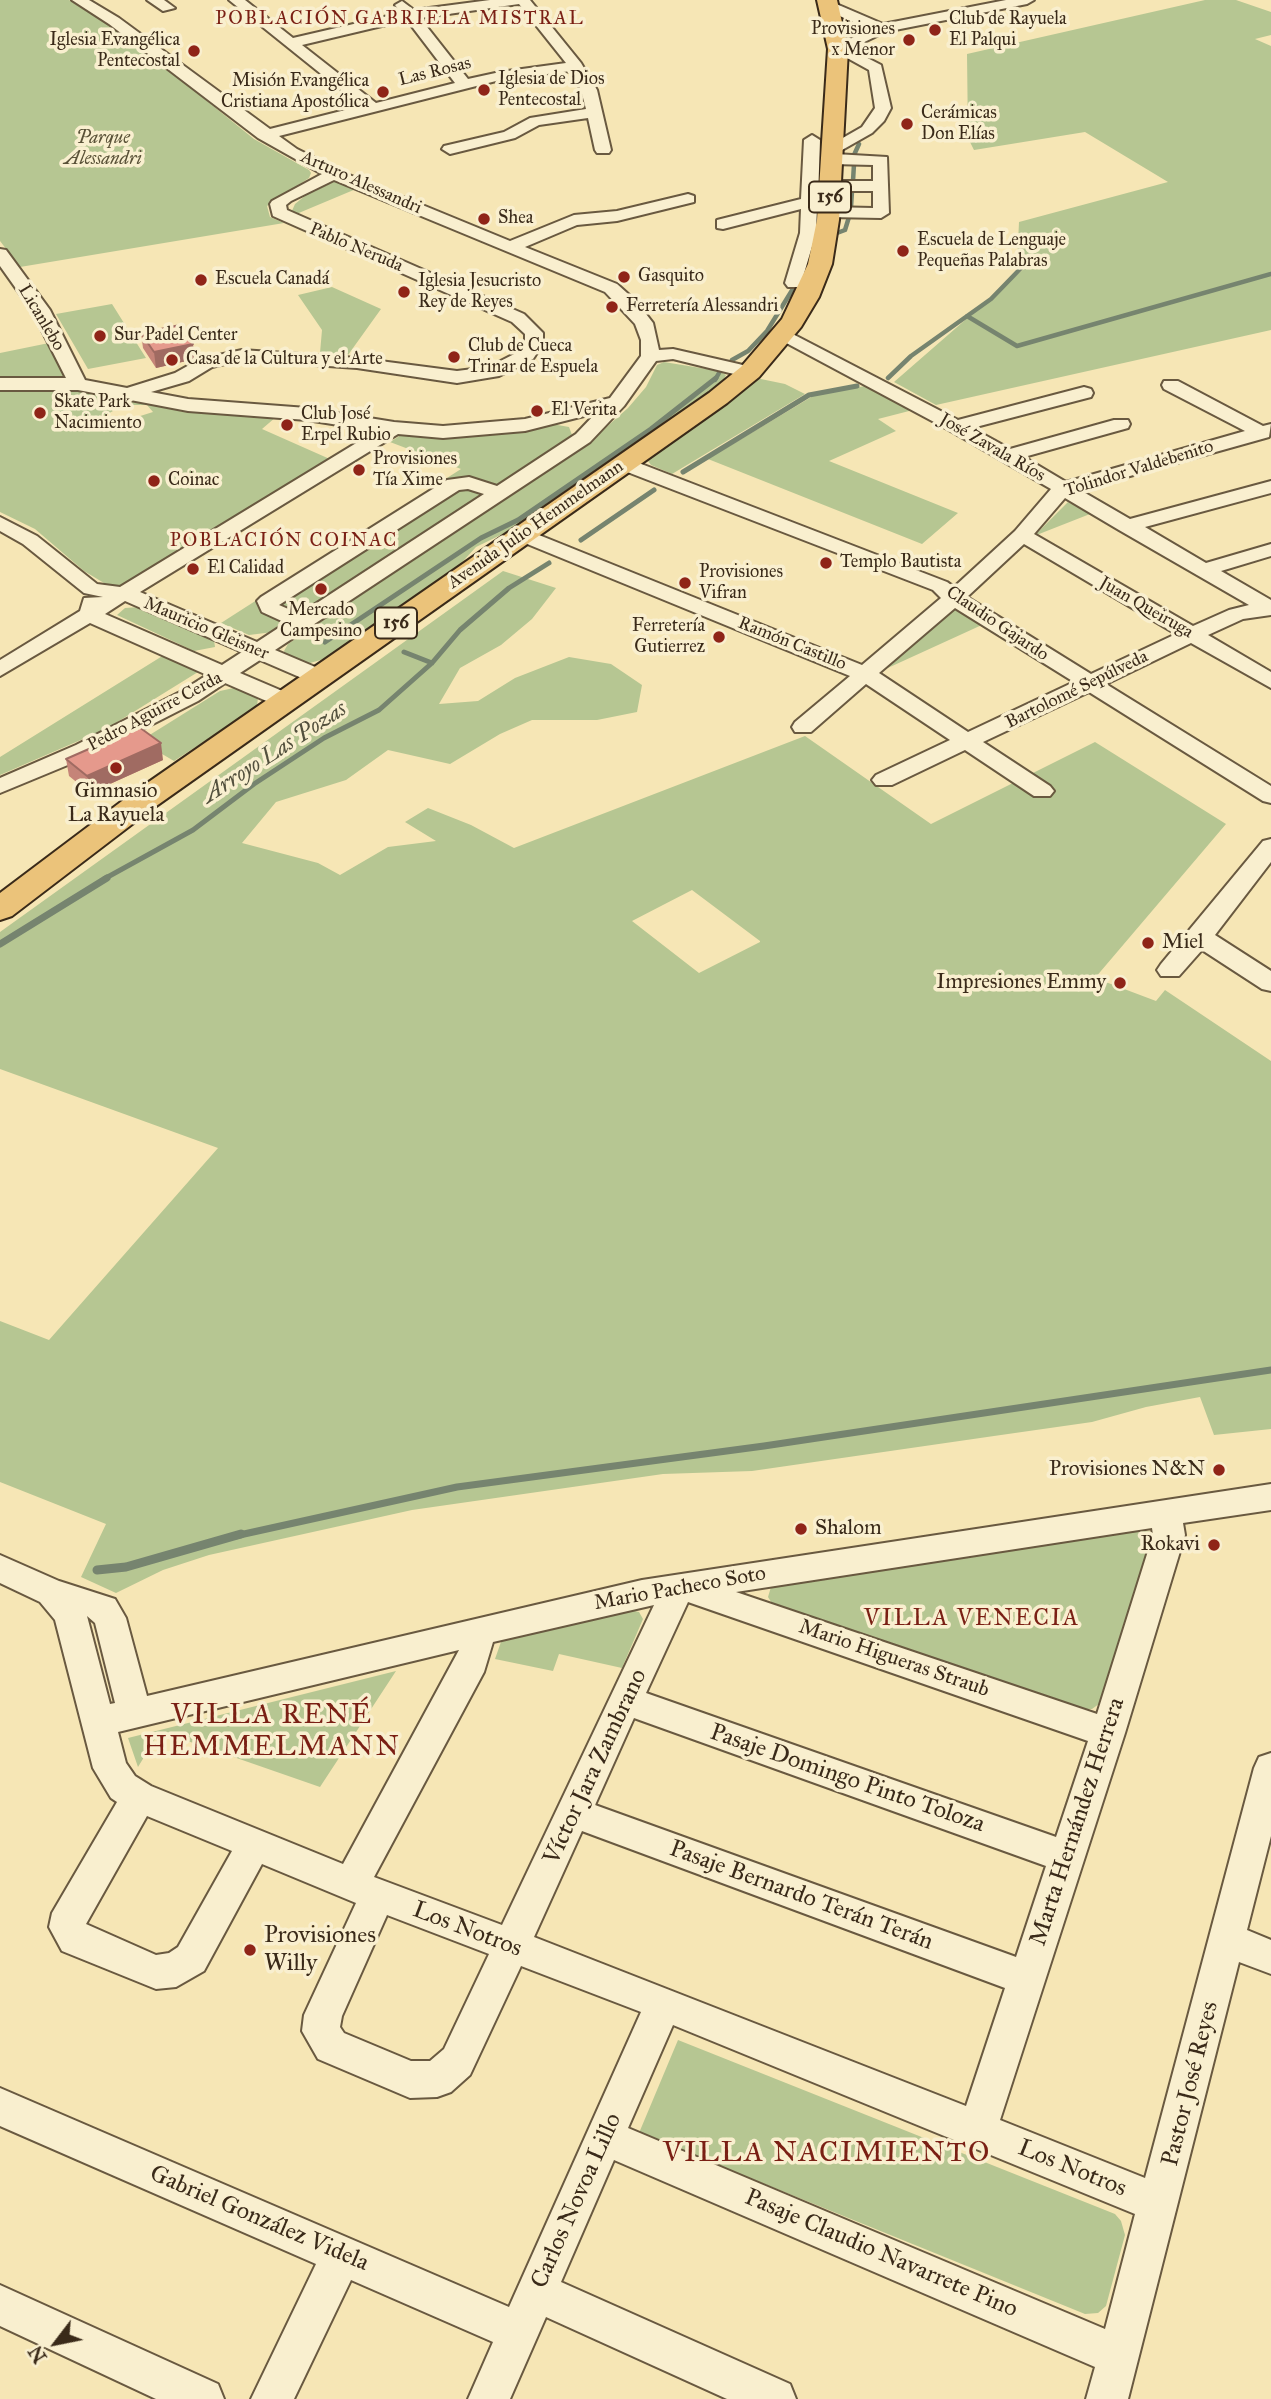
<!DOCTYPE html>
<html>
<head>
<meta charset="utf-8">
<style>
	body { margin:0 }
	#map { position:relative; width:1271px; height:2399px; overflow:hidden; background:#f6e6b5; font-family:"IM FELL Great Primer",serif }
	canvas { display:block }
	.north { position:absolute; left:21px; top:2308px; width:70px; height:70px; -webkit-text-stroke:5px #f9efcf; paint-order:stroke; rotate:238deg; font-size:19px; font-weight:700; line-height:28px; text-align:center; color:#3a2a19 }
	.north::after { content:''; display:block; margin:auto; width:24px; height:32px; background:#3a2a19; clip-path:polygon(50% 0,100% 100%,50% 72%,0 100%) }
</style>
</head>
<body>
<div id="map">
<canvas width="1271" height="2399"></canvas>
<div class="north">N</div>
</div>
<script>
const g = document.querySelector('canvas').getContext('2d');
g.lineJoin = 'round';
function fill(path, color) { g.fillStyle = color; g.fill(path, 'evenodd'); }
const shape = rows => new Path2D(rows.map(r => 'M' + r).join(''));
function trace(path, color, width, dash) { g.strokeStyle = color; g.lineWidth = width; g.lineCap = dash ? 'butt' : 'round'; g.setLineDash(dash || []); g.stroke(path); }
function write(font, color, halo, rows, align = 'center') {
  g.font = font + ' "IM FELL Great Primer",serif'; g.lineWidth = 7; g.setLineDash([]); g.textBaseline = 'middle'; g.strokeStyle = halo; g.fillStyle = color; for (const [text, x, y, turn = 0] of rows) {
    g.save(); g.translate(x, y); g.rotate((+turn || 0) * Math.PI / 180); g.textAlign = isNaN(turn) ? turn : align; if (halo) g.strokeText(text, 0, 0); g.fillText(text, 0, 0); g.restore();
  }
}
fill(shape([
	[0,0,69,0,129,38,254,139,309,170,311,173,309,178,267,206,270,217,284,223,20,267,0,241],
	[1205,0,1236,0,1271,12,1271,35,1255,39,1271,46,1271,330,936,405,894,382,1026,267,1017,266,1019,222,1168,182,1085,132,974,150,968,138,967,54],
	[336,181,356,189,294,215,291,213,295,204,306,195],
	[332,287,381,309,348,355,320,353,322,330,298,295],
	[112,304,146,358,88,369,56,314],
	[49,343,70,380,0,380,0,353],
	[664,362,719,371,726,375,723,381,515,528,476,547,455,570,324,659,310,663,286,657,284,651,288,644,594,438,628,408,646,387,657,365],
	[756,378,785,384,805,394,672,474,651,465,648,461,651,457,733,400],
	[870,385,913,410,878,419,896,431,829,461,958,513,922,544,708,459,813,396],
	[0,390,95,390,109,393,98,399,113,411,93,422,102,428,153,412,147,405,133,405,129,402,133,398,183,412,276,417,262,429,332,460,125,585,109,586,84,571,35,529,0,512],
	[552,424,569,427,572,435,273,632,249,635,221,623,461,469,390,442,401,435,427,436],
	[1068,502,1090,514,1034,536],
	[503,571,556,588,532,619,501,645,460,668,439,704,478,701,515,678,569,657,611,664,642,685,637,712,597,720,532,720,500,734,450,764,388,750,346,780,276,802,242,843,318,863,340,875,388,847,436,841,405,822,428,808,471,825,514,848,805,736,931,824,1095,742,1226,824,1095,978,1156,1001,1165,990,1271,1061,1271,1429,1214,1435,1200,1397,1146,1407,1092,1422,994,1436,752,1471,663,1474,412,1510,209,1555,163,1570,116,1593,81,1577,106,1524,0,1482,0,1321,49,1340,218,1148,0,1069,0,932],
	[692,890,760,941,760,942,699,973,632,921],
	[955,606,984,624,879,672],
	[140,607,214,640,215,647,194,651,117,615,125,608],
	[164,655,198,667,198,672,106,729,0,775,0,757],
	[238,687,258,697,257,707,174,761,140,741,220,691],
	[1143,1530,1155,1533,1103,1701,1092,1709,1078,1709,773,1605,768,1597,771,1587,783,1583],
	[630,1610,639,1612,643,1619,622,1668,559,1654,553,1671,495,1659,502,1639],
	[396,1671,320,1787,179,1738,155,1739,138,1767,128,1738],
	[678,2040,1115,2214,1121,2221,1125,2235,1106,2306,1098,2313,1085,2314,639,2133]
]), '#b6c692');
trace(shape([
	[854,155,859,144],
	[853,181,854,164],
	[851,207,852,191],
	[837,233,845,230,849,217],
	[967,316,1017,346,1271,274],
	[732,360,748,351,767,331,799,279],
	[888,378,911,356,991,299,1023,266],
	[715,380,719,373]
]), '#76846f', 4.5);
trace(shape([
	[683,472,809,395,857,386],
	[581,540,654,490],
	[325,642,481,538,518,520,651,429,716,378],
	[404,652,432,663],
	[104,879,193,830,254,784,324,738,379,710,432,663,460,630,509,588,549,563]
]), '#76846f', 5);
trace(shape([
	[0,944,107,878],
	[235,1536,457,1487,764,1446,1271,1370]
]), '#76846f', 7);
trace(shape([
	[97,1570,126,1567,241,1534]
]), '#76846f', 9);
const minor = shape([
	[72,0,89,0,119,18,270,129,361,106,229,0,245,0,293,38,401,13,395,5,402,1,414,10,490,0,530,0,581,63,597,90,611,150,609,153,597,153,595,150,588,118,539,125,515,138,450,154,442,149,444,146,504,132,530,118,586,109,581,90,571,71,500,80,279,136,297,149,347,174,510,241,574,215,617,211,688,194,694,196,694,202,617,221,577,225,525,247,617,284,636,301,653,323,659,350,673,349,756,368,759,372,750,378,673,359,656,361,624,406,590,442,275,650,327,672,330,677,327,682,311,682,260,660,240,673,294,696,297,701,294,706,278,706,225,683,198,701,92,755,0,793,0,778,76,745,182,691,207,675,90,623,0,676,0,660,80,611,84,598,103,597,84,593,23,544,0,531,0,517,37,536,97,584,120,587,376,431,307,420,188,411,78,390,0,390,0,378,66,378,32,311,0,266,0,249,6,250,50,310,85,380,127,388,175,373,200,359,242,350,357,358,457,371,489,367,520,351,525,344,525,334,512,322,273,216,270,204,272,201,322,174,258,138,109,24,72,0],
	[519,4,566,63,500,72,468,79,420,18,519,4],
	[407,20,455,83,376,103,302,45,407,20],
	[334,180,605,292,635,324,641,340,641,356,610,398,525,419,443,426,394,422,307,408,188,399,151,392,189,381,212,367,242,360,357,368,457,383,499,376,533,359,543,344,543,333,524,314,287,210,286,205,291,201,334,180],
	[596,413,576,434,497,486,469,477,447,480,261,597,257,601,262,612,286,623,257,642,140,592,398,434,443,438,525,431,596,413],
	[468,489,484,494,300,614,279,605,459,490,468,489],
	[125,601,242,652,222,665,105,614,125,601],
	[147,0,164,0,175,8,163,11,147,0],
	[1006,0,1034,0,1027,4,885,32,850,49,881,65,891,108,884,121,872,133,835,154,887,157,889,213,881,218,829,217,821,212,826,208,817,208,816,233,800,287,788,287,785,283,800,233,801,209,723,229,717,228,717,220,801,199,804,140,812,135,820,140,818,198,832,200,834,203,829,207,873,208,873,191,831,191,823,186,831,181,873,181,873,165,832,164,824,159,832,154,825,150,827,147,862,127,875,108,869,70,831,49,869,29,824,9,824,3,834,3,883,24,1006,0],
	[783,329,958,420,1084,387,1091,389,1093,393,1091,397,972,428,1010,449,1114,420,1128,420,1130,424,1128,428,1024,457,1066,482,1245,431,1164,389,1162,385,1164,381,1178,381,1263,426,1271,424,1269,437,1080,490,1130,519,1271,481,1271,493,1145,527,1206,563,1271,544,1271,556,1221,571,1271,600,1271,615,1243,619,1208,635,1271,672,1271,688,1191,643,1106,684,1271,786,1271,803,1263,801,1089,692,983,742,1050,786,1054,791,1050,796,1034,796,965,750,892,785,876,785,872,780,876,775,950,740,866,684,811,732,795,732,792,727,795,722,850,676,515,539,512,535,515,531,529,531,862,665,941,598,933,590,617,468,614,464,617,460,631,460,947,582,954,587,1015,531,1051,489,949,430,777,338,774,334,777,330,783,329],
	[1065,498,1119,530,1249,605,1229,610,1193,626,1034,534,1065,498],
	[1024,544,1176,634,1091,674,967,597,1024,544],
	[955,608,1074,682,968,732,879,673,955,608],
	[1271,839,1271,862,1215,935,1271,971,1271,991,1262,989,1202,950,1179,976,1161,976,1157,970,1161,964,1263,841,1271,839],
	[1271,1484,1271,1510,1183,1523,1185,1535,1125,1733,1000,2120,1145,2178,1254,1768,1259,1757,1271,1753,1271,1836,1247,1930,1271,1940,1271,1974,1239,1962,1128,2399,1086,2399,1095,2367,614,2160,561,2282,790,2384,796,2399,727,2399,546,2317,510,2399,468,2399,493,2342,351,2280,294,2399,251,2399,316,2264,0,2126,0,2088,509,2307,641,2012,521,1966,470,2075,451,2092,437,2097,410,2098,318,2059,302,2031,304,2015,356,1903,262,1864,204,1971,176,1987,156,1989,62,1951,49,1927,52,1913,117,1802,111,1798,93,1768,55,1620,40,1602,0,1583,0,1555,59,1581,115,1599,126,1618,147,1696,642,1580,1271,1484],
	[1152,1528,1153,1535,1097,1714,736,1592,1152,1528],
	[688,1602,1088,1741,1056,1837,646,1693,688,1602],
	[654,1605,502,1925,374,1877,484,1672,493,1642,654,1605],
	[87,1616,95,1623,115,1703,110,1704,87,1616],
	[459,1650,343,1864,151,1786,135,1776,126,1763,118,1732,459,1650],
	[634,1718,1046,1866,1016,1957,595,1805,634,1718],
	[147,1816,232,1851,178,1947,169,1953,156,1955,86,1924,147,1816],
	[582,1831,1005,1988,966,2106,534,1937,582,1831],
	[387,1915,489,1954,444,2049,430,2061,411,2061,344,2033,340,2027,342,2016,387,1915],
	[673,2025,1135,2214,1105,2329,628,2128,673,2025],
	[0,2285,218,2384,224,2399,156,2399,0,2326,0,2285]
]);
const highway = shape([
	[817,0,837,0,848,49,839,220,832,264,819,297,801,327,759,377,727,403,152,809,12,916,0,920,0,893,130,795,709,393,741,367,782,319,808,264,817,220,828,49,817,0]
]);
trace(minor, '#695940', 4);
trace(highway, '#3a2a19', 4);
fill(minor, '#f9efcf');
fill(highway, '#ebc37a');
fill(shape([
	[141,333,195,359,156,368,143,348],
	[66,759,163,760,90,793,69,776]
]), '#c58478');
fill(shape([
	[193,344,195,359,156,368,154,352],
	[161,743,163,760,90,793,87,776]
]), '#a06b62');
const building = shape([
	[180,325,193,344,154,352,141,333,180,325],
	[139,727,161,743,87,776,66,759,139,727]
]);
fill(building, '#e5998c');
trace(building, '#a06b62', 2);
for (const [x, y, r, color] of [
	[935,30,7,"#8f2418"],
	[909,40,7,"#8f2418"],
	[194,51,7,"#8f2418"],
	[484,90,7,"#8f2418"],
	[383,92,7,"#8f2418"],
	[907,124,7,"#8f2418"],
	[484,219,7,"#8f2418"],
	[903,251,7,"#8f2418"],
	[624,277,7,"#8f2418"],
	[201,280,7,"#8f2418"],
	[404,292,7,"#8f2418"],
	[612,307,7,"#8f2418"],
	[100,336,7,"#8f2418"],
	[454,357,7,"#8f2418"],
	[172,360,7,"#8f2418"],
	[537,411,7,"#8f2418"],
	[40,413,7,"#8f2418"],
	[287,425,7,"#8f2418"],
	[359,470,7,"#8f2418"],
	[154,481,7,"#8f2418"],
	[826,563,7,"#8f2418"],
	[193,569,7,"#8f2418"],
	[685,583,7,"#8f2418"],
	[321,589,7,"#8f2418"],
	[719,637,7,"#8f2418"],
	[116,768,7,"#8f2418"],
	[1148,943,7,"#8f2418"],
	[1120,983,7,"#8f2418"],
	[1219,1470,7,"#8f2418"],
	[801,1529,7,"#8f2418"],
	[1214,1545,7,"#8f2418"],
	[250,1950,7,"#8f2418"]
]) { const dot = new Path2D(); dot.arc(x, y, r, 0, 2 * Math.PI); g.fillStyle = color; g.fill(dot); trace(dot, '#f9efcf', 2.5); }
write('18px', '#3a2a19', '#f9efcf', [
	["Club de Rayuela",949,20],
	["El Palqui",949,41],
	["Provisiones",895,30,"right"],
	["x Menor",895,51,"right"],
	["Iglesia Evangélica",180,41,"right"],
	["Pentecostal",180,62,"right"],
	["Iglesia de Dios",498,80],
	["Pentecostal",498,101],
	["Misión Evangélica",369,82,"right"],
	["Cristiana Apostólica",369,103,"right"],
	["Cerámicas",921,114],
	["Don Elías",921,135],
	["Shea",498,219],
	["Escuela de Lenguaje",917,241],
	["Pequeñas Palabras",917,262],
	["Gasquito",638,277],
	["Escuela Canadá",215,280],
	["Iglesia Jesucristo",418,282],
	["Rey de Reyes",418,303],
	["Ferretería Alessandri",626,307],
	["Sur Padel Center",114,336],
	["Club de Cueca",468,347],
	["Trinar de Espuela",468,368],
	["Casa de la Cultura y el Arte",186,360],
	["Skate Park",54,403],
	["Nacimiento",54,424],
	["El Verita",551,411],
	["Club José",301,415],
	["Erpel Rubio",301,436],
	["Provisiones",373,460],
	["Tía Xime",373,481],
	["Coinac",168,481],
	["Templo Bautista",840,563],
	["El Calidad",207,569],
	["Provisiones",699,573],
	["Vifran",699,594],
	["Mercado",321,611,"center"],
	["Campesino",321,632,"center"],
	["Ferretería",705,627,"right"],
	["Gutierrez",705,648,"right"]
], 'left');
write('18px', '#3a2a19', '#f9efcf', [
	["Las Rosas",435,72,-14],
	["Arturo Alessandri",361,183,24],
	["Pablo Neruda",356,248,23],
	["Licanlebo",41,318,59],
	["José Zavala Ríos",992,448,30],
	["Tolindor Valdebenito",1139,469,-17],
	["Avenida Julio Hemmelmann",536,525,-35],
	["Juan Queiruga",1146,608,30],
	["Claudio Gajardo",997,624,34],
	["Mauricio Gleisner",206,629,23],
	["Ramón Castillo",792,644,22],
	["Bartolomé Sepúlveda",1077,690,-26],
	["Pedro Aguirre Cerda",155,712,-28]
]);
write('italic 18px', '#595137', '#f9efcf', [
	["Parque",103,139],
	["Alessandri",103,160]
]);
g.letterSpacing = '2px';
write('19px', '#7a1f14', '#f9efcf', [
	["POBLACIÓN GABRIELA MISTRAL",400,19],
	["POBLACIÓN COINAC",284,541]
]);
g.letterSpacing = '0px';
for (const [x, y, w] of [
	[830,197,42],
	[396,623,42]
]) { const box = new Path2D(); box.roundRect(x - w / 2, y - 15.5, w, 31, 5); g.fillStyle = '#f9efcf'; g.fill(box); trace(box, '#3a2a19', 2); }
write('bold 19px', '#3a2a19', null, [
	["156",830,197],
	["156",396,623]
]);
write('21px', '#3a2a19', '#f9efcf', [
	["Gimnasio",116,792,"center"],
	["La Rayuela",116,816,"center"],
	["Miel",1162,943,"left"],
	["Impresiones Emmy",1106,983],
	["Provisiones N&N",1205,1470],
	["Shalom",815,1529,"left"],
	["Rokavi",1200,1545]
], 'right');
write('21px', '#3a2a19', '#f9efcf', [
	["Mario Pacheco Soto",680,1589,-10],
	["Mario Higueras Straub",894,1659,19]
]);
write('italic 23px', '#53503d', '#f9efcf', [
	["Arroyo Las Pozas",275,753,-33]
]);
g.letterSpacing = '2px';
write('23px', '#7a1f14', '#f9efcf', [
	["VILLA VENECIA",972,1619]
]);
g.letterSpacing = '0px';
write('24px', '#3a2a19', '#f9efcf', [
	["Víctor Jara Zambrano",596,1767,-65],
	["Pasaje Domingo Pinto Toloza",847,1779,19],
	["Marta Hernández Herrera",1078,1822,-72],
	["Pasaje Bernardo Terán Terán",801,1896,20],
	["Los Notros",467,1930,21],
	["Pastor José Reyes",1191,2084,-76],
	["Los Notros",1072,2169,22],
	["Carlos Novoa Lillo",577,2201,-66],
	["Gabriel González Videla",259,2219,23],
	["Pasaje Claudio Navarrete Pino",881,2254,23]
]);
write('24px', '#3a2a19', '#f9efcf', [
	["Provisiones",264,1936],
	["Willy",264,1964]
], 'left');
g.letterSpacing = '2px';
write('28px', '#7a1f14', '#f9efcf', [
	["VILLA RENÉ",272,1716],
	["HEMMELMANN",272,1748],
	["VILLA NACIMIENTO",827,2154]
]);
g.letterSpacing = '0px';
</script>
</body>
</html>
